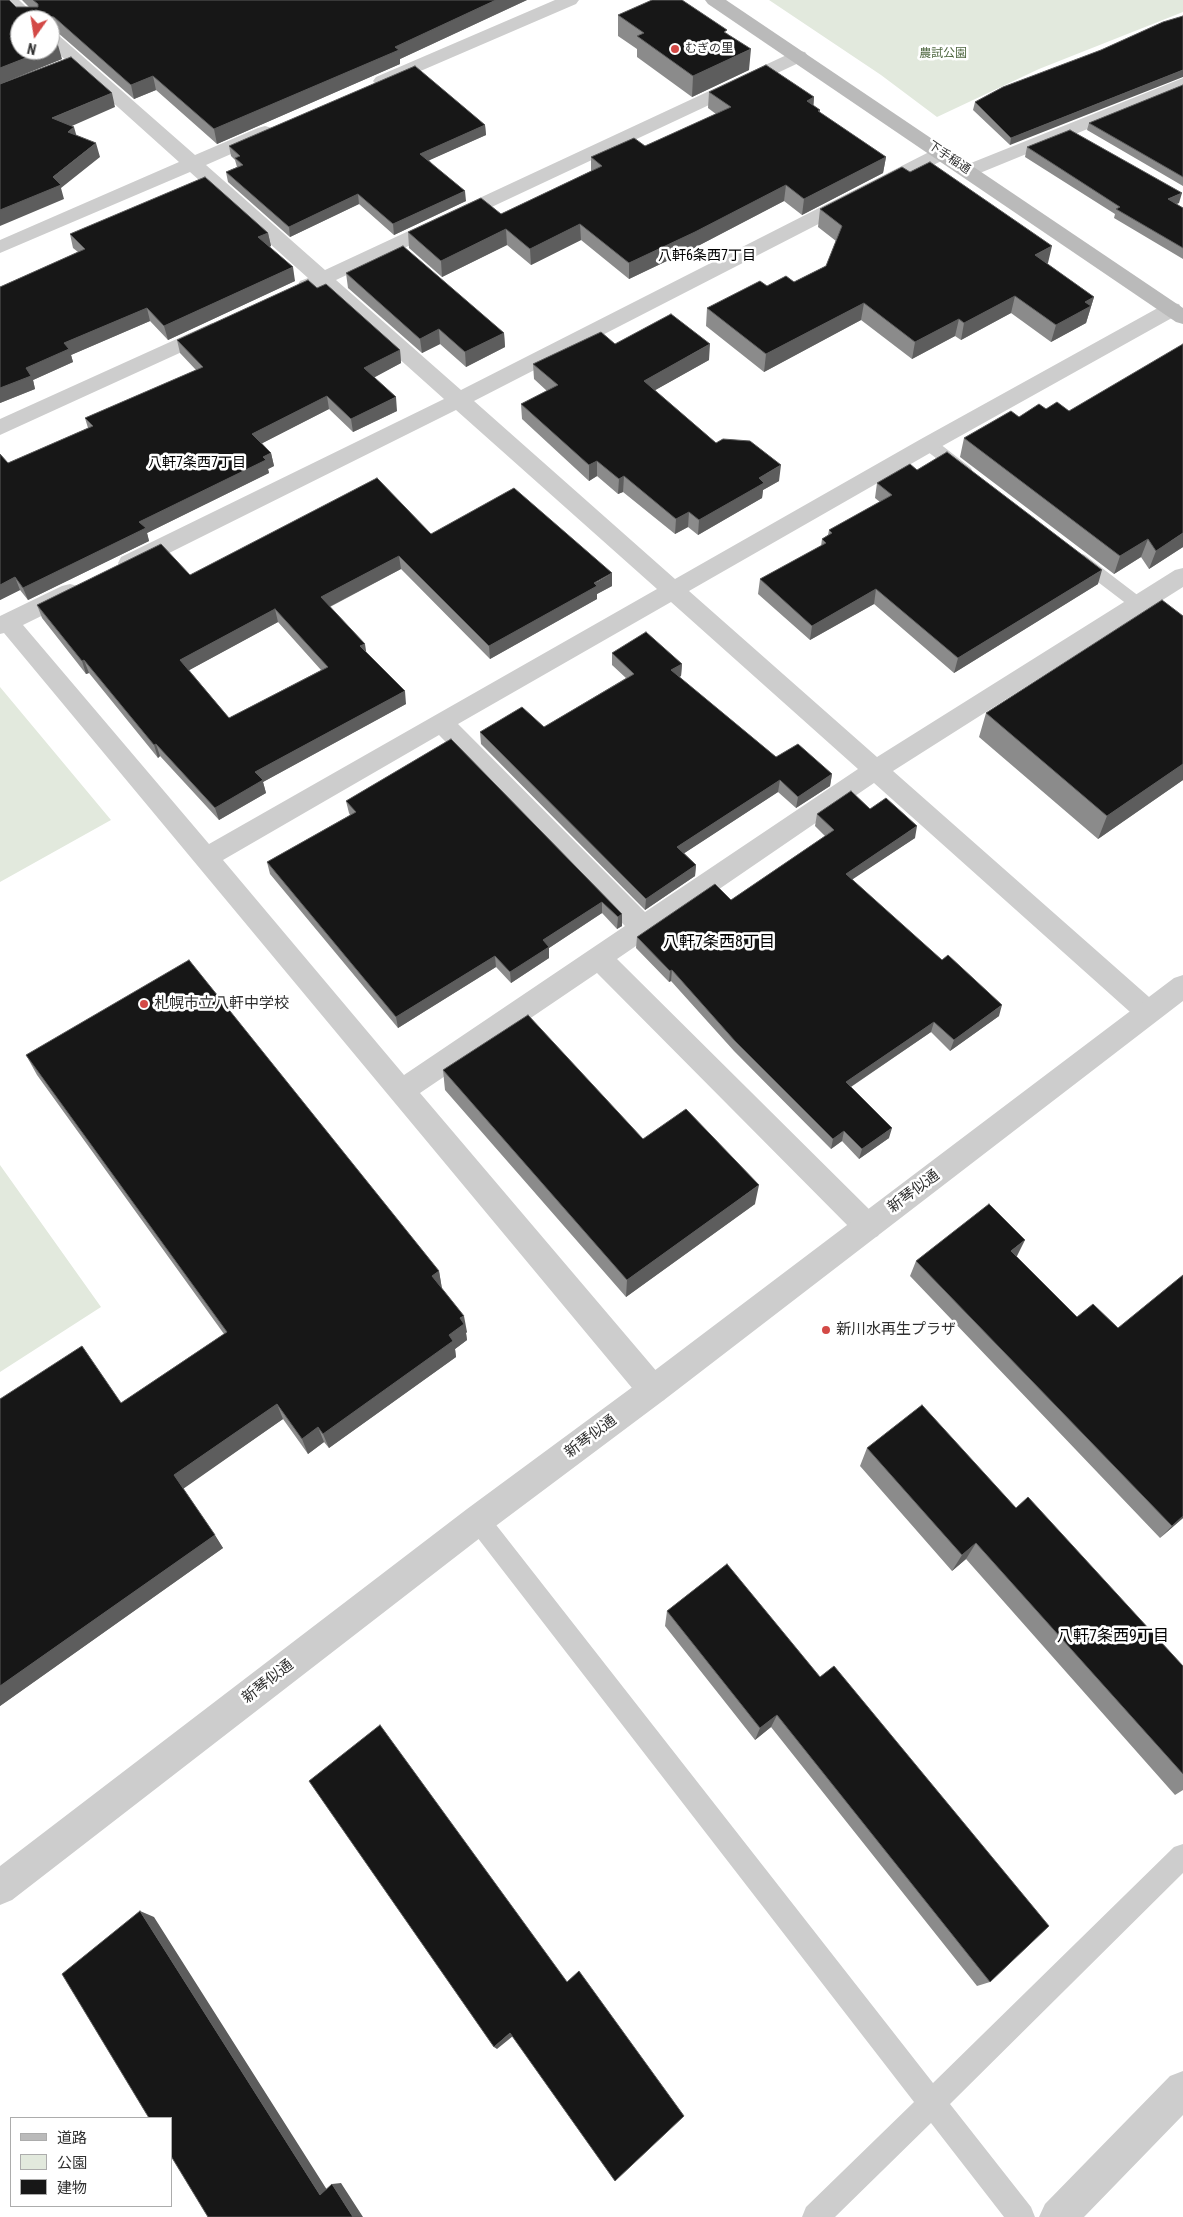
<!DOCTYPE html>
<html>
<head>
<meta charset="utf-8">
<style>
	body { margin:0 }
	#map { position:relative; width:1183px; height:2217px; overflow:hidden; background:#fff; font-family:"Roboto Condensed","Noto Sans JP",sans-serif }
	canvas { display:block }
	.legend { position:absolute; left:10px; top:2117px; width:162px; height:90px; box-sizing:border-box; background:#fff; border:1px solid #acacac; margin:0; padding:6px 9px; list-style:none; font-size:15px; color:#303030 }
	.legend li { display:flex; align-items:center; gap:10px; height:25px }
	.legend b { width:25px; border:1px solid #acacac }
	.north { position:absolute; left:10px; top:10px; width:50px; height:50px; box-sizing:border-box; background:#fff; border:1px solid #acacac; border-radius:50%; rotate:193deg; font-size:14px; font-weight:700; line-height:20px; text-align:center; color:#303030 }
	.north::after { content:''; display:block; margin:auto; width:18px; height:22px; background:#d34946; clip-path:polygon(50% 0,100% 100%,50% 72%,0 100%) }
</style>
</head>
<body>
<div id="map">
<canvas width="1183" height="2217"></canvas>
<ul class="legend">
<li><b style="height:6px;background:#bababa"></b>道路</li>
<li><b style="height:14px;background:#e2e9dd"></b>公園</li>
<li><b style="height:14px;background:#171717"></b>建物</li>
</ul>
<div class="north">N</div>
</div>
<script>
const g = document.querySelector('canvas').getContext('2d');
g.lineJoin = 'round';
function fill(path, color) { g.fillStyle = color; g.fill(path, 'evenodd'); }
const shape = rows => new Path2D(rows.map(r => 'M' + r).join(''));
function trace(path, color, width, dash) { g.strokeStyle = color; g.lineWidth = width; g.lineCap = dash ? 'butt' : 'round'; g.setLineDash(dash || []); g.stroke(path); }
function write(font, color, halo, rows, align = 'center') {
  g.font = font + ' "Roboto Condensed","Noto Sans JP",sans-serif'; g.lineWidth = 5; g.setLineDash([]); g.textBaseline = 'middle'; g.strokeStyle = halo; g.fillStyle = color; for (const [text, x, y, turn = 0] of rows) {
    g.save(); g.translate(x, y); g.rotate((+turn || 0) * Math.PI / 180); g.textAlign = isNaN(turn) ? turn : align; if (halo) g.strokeText(text, 0, 0); g.fillText(text, 0, 0); g.restore();
  }
}
fill(shape([
	[769,0,1183,0,1183,12,1039,69,937,117,881,75],
	[0,687,111,820,0,882],
	[0,1165,101,1307,0,1372]
]), '#e2e9dd');
fill(shape([
	[929,439,935,440,971,468,973,472,971,476,965,477,959,476,923,448,921,444,923,440,929,439],
	[1079,553,1085,555,1144,600,1146,604,1144,608,1138,610,1132,608,1073,563,1071,559,1073,555,1079,553],
	[478,1509,486,1512,933,2083,1174,1847,1183,1844,1183,1873,950,2104,1031,2207,1035,2217,1004,2217,931,2123,835,2217,802,2217,806,2207,914,2102,470,1528,467,1520,470,1512,478,1509]
]), '#cdcdcd');
fill(shape([
	[0,0,19,0,40,20,21,20,0,0],
	[555,0,579,0,576,4,388,85,382,86,376,85,373,81,376,77,555,0],
	[50,32,56,33,195,155,258,128,265,126,272,128,274,132,272,136,206,165,325,270,793,52,799,51,805,52,808,56,805,60,336,280,461,390,935,149,942,147,949,149,951,153,949,157,474,401,675,579,921,439,1165,304,1172,303,1179,304,1182,309,1179,314,937,449,689,591,877,757,1175,570,1183,568,1183,587,893,771,1157,1004,1161,1012,1157,1020,1148,1023,1139,1020,874,783,617,959,878,1218,882,1227,878,1236,868,1240,858,1236,597,973,420,1093,664,1380,668,1390,664,1400,653,1404,642,1400,4,633,0,634,0,616,62,586,70,584,78,586,81,592,78,598,23,625,209,844,657,589,456,410,137,569,129,571,121,569,118,563,121,557,444,399,320,288,307,292,300,291,297,286,300,281,308,278,190,172,0,253,0,240,179,162,50,46,50,32],
	[671,602,858,769,645,912,458,724,671,602],
	[439,735,625,926,404,1075,223,860,439,735],
	[1183,78,1183,90,975,175,968,177,961,175,958,171,961,167,1183,78],
	[212,323,219,325,222,330,219,335,0,435,0,419,212,323],
	[1183,2071,1183,2115,1084,2217,1039,2217,1045,2204,1170,2076,1183,2071]
]), '#cdcdcd');
fill(shape([
	[1183,975,1183,1001,664,1400,489,1531,12,1900,0,1905,0,1866,467,1509,642,1380,1174,978,1183,975]
]), '#cdcdcd');
fill(shape([
	[705,0,726,0,1183,308,1183,324,1176,322,708,4,705,0]
]), '#bababa');
fill(shape([
	[0,0,16,7,29,7,22,0,527,0,400,59,400,64,217,144,156,90,134,99,57,32,50,31,50,20,20,20,62,59,0,84],
	[618,15,727,33,749,70,692,97,637,57,637,49,618,36],
	[1101,50,1010,145,973,110,975,102],
	[1183,85,1183,186,1087,130,1089,123],
	[709,92,814,97,813,106,820,110,820,113,886,157,883,173,802,215,784,201,694,248,629,279,581,240,531,265,507,245,442,277,409,248,408,232,501,214,591,171,591,157,645,146,716,114,708,108],
	[485,125,486,135,429,160,466,201,394,235,359,204,290,237,228,182,226,172,237,167,235,160,231,156,229,146],
	[1027,147,1179,203,1176,204,1183,208,1183,259,1114,218,1115,214,1025,157],
	[820,209,1048,263,1047,264,1094,297,1086,323,1051,342,1011,313,961,340,955,336,912,359,861,320,764,372,706,326,707,308,767,286,794,282,826,266,836,241,818,227],
	[268,233,271,246,269,247,295,281,168,340,150,321,71,355,73,362,33,380,35,389,0,403,0,287,78,252,73,248,70,234],
	[346,273,504,333,505,347,466,367,440,344,422,353,348,288],
	[317,288,400,350,401,363,374,377,397,411,353,432,329,409,262,443,271,453,274,466,268,469,269,473,147,533,149,541,28,600,20,590,0,600,8,463,88,428,85,418,196,370,180,353,177,340],
	[615,344,709,360,655,390,716,443,779,481,763,490,762,498,698,535,688,527,675,534,623,492,618,494,597,476,589,481,522,419,521,404,547,391,534,379,533,364],
	[964,438,1183,547,1149,569,1141,557,1114,574,960,457],
	[917,470,1098,584,954,673,874,604,810,640,758,594,760,579,821,546,822,539,828,535,829,530,880,502,875,498,877,483],
	[431,534,612,586,597,594,597,599,490,659,401,569,330,607,406,704,263,782,266,793,219,820,160,756,158,758,89,673,86,674,42,618,37,605,190,575],
	[278,622,321,670,229,718,189,670],
	[1183,616,1183,780,1098,839,979,737,986,713],
	[612,653,682,664,681,676,679,677,776,757,832,774,830,786,796,808,778,792,684,853,696,865,695,876,645,910,481,744,480,732,544,727,626,678,612,665],
	[451,739,622,914,622,926,617,929,602,913,549,948,549,958,511,983,496,967,398,1028,270,874,267,862,350,815,349,813,346,801],
	[870,809,915,838,852,879,999,1016,950,1051,931,1032,851,1087,889,1138,859,1159,842,1141,831,1149,734,1051,671,981,669,982,636,948,637,937,731,900,825,836,815,826,817,814],
	[26,1055,439,1271,442,1289,467,1332,466,1333,467,1340,455,1349,456,1357,329,1448,324,1442,308,1454,283,1419,183,1488,223,1548,0,1706,0,1399,121,1403,224,1334,37,1075],
	[443,1070,643,1139,755,1204,626,1297,445,1090],
	[1017,1256,1016,1257,1183,1518,1160,1538,910,1276,916,1261],
	[867,1448,1016,1508,1183,1666,1183,1790,1175,1795,966,1559,952,1571,860,1466],
	[727,1564,990,1982,977,1986,771,1727,755,1740,665,1626,667,1611]
]), '#8b8b8b');
fill(shape([
	[496,0,527,0,400,59,400,64,217,144,214,129],
	[58,45,62,59,0,84,0,68,46,50,50,50,50,48],
	[751,49,749,70,692,97,693,76],
	[1183,70,1183,77,1010,145,1011,138],
	[153,76,156,90,134,99,131,85],
	[112,93,115,107,56,133,52,118],
	[814,97,813,113,807,101],
	[485,125,486,135,421,164,420,154],
	[74,127,78,141,68,132],
	[96,143,100,157,61,188,64,199,0,226,0,210,53,177],
	[886,157,883,173,802,215,804,199],
	[786,185,784,201,694,248,629,279,629,263],
	[465,191,466,201,394,235,393,224],
	[1182,193,1179,203,1165,208,1168,199],
	[358,194,359,204,290,237,289,227],
	[580,224,581,240,531,265,530,249],
	[506,229,507,245,442,277,441,261],
	[268,233,271,246,261,251,258,237],
	[1052,246,1048,263,1030,273,1035,255],
	[293,267,295,281,168,340,164,326],
	[1015,296,1011,313,961,340,964,323],
	[1094,297,1086,323,1051,342,1056,325,1085,302],
	[864,303,861,320,764,372,766,354],
	[147,308,150,321,71,355,73,362,33,380,35,389,0,403,0,388,26,368,64,343],
	[959,319,955,336,912,359,915,342],
	[439,329,440,344,422,353,420,339],
	[504,333,505,347,466,367,465,352],
	[710,344,709,360,643,397,644,381],
	[400,350,401,363,366,382,364,368],
	[327,396,329,409,255,447,252,434],
	[396,397,397,411,353,432,351,419],
	[271,453,274,466,268,469,269,473,147,533,149,541,28,600,23,588,139,522],
	[597,461,597,476,589,481,589,465],
	[781,465,779,481,763,490,762,498,698,535,699,520,759,478],
	[624,476,623,492,618,494,619,479],
	[689,512,688,527,675,534,676,519],
	[1183,533,1183,547,1149,569,1156,551],
	[1148,539,1141,557,1114,574,1120,556],
	[399,556,401,569,323,610,321,597],
	[1102,570,1098,584,954,673,958,658],
	[612,573,612,586,597,594,597,599,490,659,489,646],
	[15,577,20,590,0,600,0,585],
	[876,589,874,604,810,640,812,626],
	[275,609,278,622,184,673,180,660],
	[365,644,367,657,360,646],
	[84,660,89,673,86,674,82,661],
	[682,664,681,676,670,682,671,670],
	[405,691,406,704,263,782,266,793,219,820,215,808,255,772],
	[156,744,160,756,158,758,154,745],
	[1183,764,1183,780,1098,839,1107,816],
	[832,774,830,786,796,808,798,797],
	[780,780,778,792,677,858,677,847],
	[917,826,915,838,844,885,846,874],
	[696,865,695,876,645,910,646,899],
	[602,902,602,913,549,948,549,958,511,983,510,972,543,940],
	[622,914,622,926,617,929,618,917],
	[495,956,496,967,398,1028,396,1017],
	[672,970,671,981,669,982,670,971],
	[1002,1005,999,1016,950,1051,954,1040],
	[934,1022,931,1032,843,1092,846,1082],
	[892,1128,889,1138,859,1159,862,1149],
	[844,1131,842,1141,831,1149,833,1139],
	[759,1185,755,1204,626,1297,627,1280],
	[1025,1240,1017,1256,1003,1267,1011,1251],
	[439,1271,442,1289,432,1276],
	[464,1316,467,1332,466,1333,467,1340,455,1349,456,1357,329,1448,323,1434,449,1335,460,1318],
	[277,1404,283,1419,183,1489,174,1475],
	[318,1427,324,1442,308,1454,302,1439],
	[1183,1516,1183,1518,1160,1538,1172,1526],
	[215,1535,223,1548,0,1706,0,1686],
	[976,1543,966,1559,952,1571,962,1555],
	[777,1715,771,1727,755,1740,760,1728],
	[140,1911,154,1917,329,2193,320,2195],
	[510,2033,513,2036,497,2049,494,2047],
	[341,2183,363,2217,353,2217,332,2184]
]), '#5d5d5d');
const building = shape([
	[0,0,9,0,16,7,38,7,38,4,33,0,496,0,395,47,399,50,214,129,153,76,131,85,54,17,45,16,45,20,20,20,20,50,46,50,0,68,0,0],
	[652,0,682,0,727,30,724,32,751,49,693,76,637,36,644,33,618,15,652,0],
	[1183,16,1183,70,1011,138,975,102,1003,87,1101,50,1163,22,1183,16],
	[50,38,58,45,50,48,50,38],
	[71,57,112,93,52,118,74,127,68,132,96,143,53,177,61,185,0,210,0,84,71,57],
	[766,65,814,97,807,101,820,110,818,111,886,157,804,199,786,185,695,232,629,263,580,224,530,249,506,229,441,261,408,232,481,198,501,214,602,166,591,157,634,138,645,146,731,107,709,92,766,65],
	[415,66,485,125,420,154,465,191,393,224,358,194,289,227,226,172,243,165,235,158,240,156,229,146,415,66],
	[1183,85,1183,177,1089,123,1183,85],
	[1070,130,1182,193,1168,199,1183,208,1183,248,1116,209,1120,207,1027,147,1070,130],
	[930,162,1052,246,1035,255,1094,297,1085,302,1091,306,1056,325,1015,296,964,323,959,319,915,342,864,303,766,354,707,308,760,281,767,286,786,276,794,282,826,266,842,226,820,209,902,167,910,172,930,162],
	[205,177,268,233,258,237,293,267,164,326,147,308,64,343,69,349,26,368,31,376,0,388,0,287,85,249,70,234,205,177],
	[403,246,504,333,465,352,439,329,420,339,346,273,403,246],
	[308,280,317,288,326,284,400,350,364,368,396,397,351,419,327,396,252,434,271,453,263,457,266,460,139,522,146,528,23,588,15,577,0,585,0,454,8,463,93,426,85,418,203,367,177,340,308,280],
	[671,314,710,344,644,381,716,443,723,439,750,441,781,465,759,478,764,483,699,520,689,512,676,519,624,476,619,479,597,461,589,465,521,404,558,385,533,364,601,332,615,344,671,314],
	[1183,344,1183,533,1156,551,1148,539,1120,556,964,438,1011,411,1019,417,1039,404,1046,409,1057,402,1069,411,1183,344],
	[947,452,1102,570,958,658,876,589,812,626,760,579,826,543,822,539,832,533,829,530,892,495,877,483,910,464,917,470,947,452],
	[377,478,431,534,514,488,612,573,594,583,597,586,489,646,399,556,321,597,365,644,360,646,405,691,255,772,263,780,215,808,156,744,154,745,84,660,82,661,37,605,161,544,190,575,377,478],
	[275,609,328,667,229,718,180,660,275,609],
	[1162,600,1183,616,1183,764,1107,816,986,713,1162,600],
	[646,632,682,664,671,670,776,757,798,744,832,774,798,797,780,780,677,847,696,865,646,899,480,732,522,707,544,727,634,674,612,653,646,632],
	[451,739,622,914,618,917,602,902,543,940,549,947,510,972,495,956,396,1017,267,862,356,812,346,801,451,739],
	[851,791,870,809,886,798,917,826,846,874,942,960,948,955,1002,1005,954,1040,934,1022,846,1082,892,1128,862,1149,844,1131,833,1139,735,1041,672,970,670,971,637,937,715,884,731,900,834,830,817,814,851,791],
	[189,960,439,1271,432,1276,464,1316,460,1318,464,1324,449,1335,453,1341,323,1434,318,1427,302,1439,277,1404,174,1475,215,1535,0,1686,0,1399,82,1346,121,1403,227,1332,26,1055,189,960],
	[528,1015,643,1139,686,1109,759,1185,627,1280,443,1070,528,1015],
	[989,1204,1025,1240,1011,1251,1077,1317,1093,1304,1118,1328,1183,1275,1183,1516,1172,1526,916,1261,989,1204],
	[922,1405,1016,1508,1028,1497,1183,1666,1183,1774,976,1543,962,1555,867,1448,922,1405],
	[727,1564,820,1677,834,1666,1049,1926,990,1982,777,1715,760,1728,667,1611,727,1564],
	[380,1725,567,1982,579,1971,684,2116,615,2181,510,2033,494,2047,309,1781,380,1725],
	[140,1911,320,2195,332,2184,353,2217,208,2217,171,2156,171,2118,149,2118,62,1974,140,1911]
]);
fill(building, '#171717');
trace(building, '#5d5d5d', 1);
for (const [x, y, r, color] of [
	[675,49,5,"#d34946"],
	[144,1004,5,"#d34946"],
	[826,1330,5,"#d34946"]
]) { const dot = new Path2D(); dot.arc(x, y, r, 0, 2 * Math.PI); g.fillStyle = color; g.fill(dot); trace(dot, '#fff', 2); }
write('12px', '#303030', '#fff', [
	["むぎの里",685,49]
], 'left');
write('12px', '#506842', '#fff', [
	["農試公園",943,54]
]);
write('12px', '#303030', '#fff', [
	["下手稲通",949,158,34]
]);
write('14px', '#000', '#fff', [
	["八軒6条西7丁目",707,256],
	["八軒7条西7丁目",197,463]
]);
write('15px', '#303030', '#fff', [
	["札幌市立八軒中学校",154,1004],
	["新川水再生プラザ",836,1330]
], 'left');
write('15px', '#303030', '#fff', [
	["新琴似通",914,1192,-37],
	["新琴似通",591,1437,-37],
	["新琴似通",268,1682,-38]
]);
write('16px', '#000', '#fff', [
	["八軒7条西8丁目",719,943],
	["八軒7条西9丁目",1113,1637]
]);
</script>
</body>
</html>
